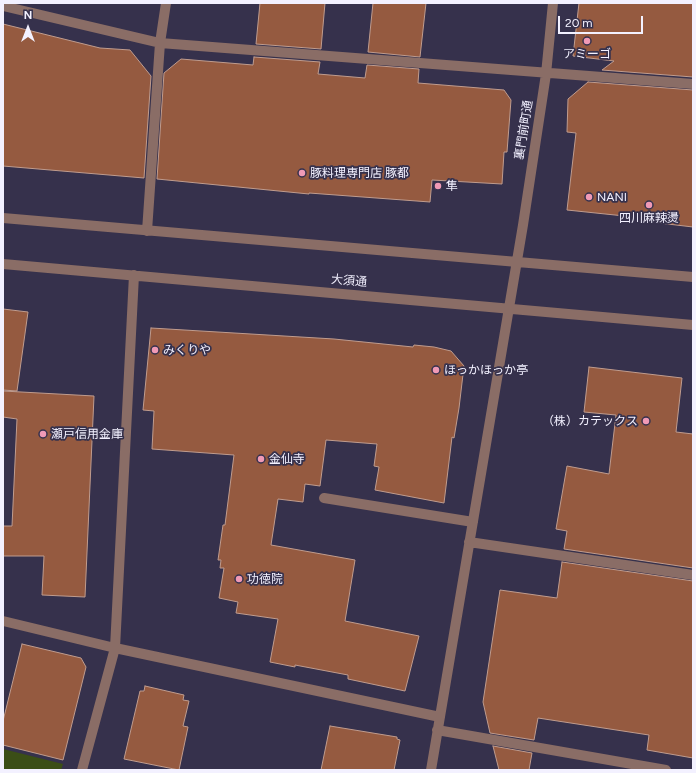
<!DOCTYPE html>
<html>
<head>
<meta charset="utf-8">
<style>
	body { margin:0 }
	#map { position:relative; width:696px; height:773px; overflow:hidden; background:#36314c; font-family:Figtree,sans-serif }
	canvas { display:block }
	.frame { position:absolute; inset:0; border:4px solid #f3f1ff; pointer-events:none }
	.north { position:absolute; left:8px; top:8px; width:40px; height:40px; -webkit-text-stroke:3px #36314c; paint-order:stroke; rotate:0deg; font-size:11px; font-weight:700; line-height:16px; text-align:center; color:#f3f1ff }
	.north::after { content:''; display:block; margin:auto; width:14px; height:18px; background:#f3f1ff; clip-path:polygon(50% 0,100% 100%,50% 72%,0 100%) }
	.scale { position:absolute; left:558px; top:16px; width:85px; height:18px; box-sizing:border-box; border:2px solid #f3f1ff; border-top:0; padding-left:5px; font-size:12px; line-height:14px; white-space:nowrap; color:#f3f1ff; -webkit-text-stroke:3px #36314c; paint-order:stroke }
</style>
</head>
<body>
<div id="map">
<canvas width="696" height="773"></canvas>
<div class="frame"></div>
<div class="north">N</div>
<div class="scale">20 m</div>
</div>
<script>
const g = document.querySelector('canvas').getContext('2d');
g.lineJoin = 'round';
function fill(path, color) { g.fillStyle = color; g.fill(path, 'evenodd'); }
const shape = rows => new Path2D(rows.map(r => 'M' + r).join(''));
function trace(path, color, width, dash) { g.strokeStyle = color; g.lineWidth = width; g.lineCap = dash ? 'butt' : 'round'; g.setLineDash(dash || []); g.stroke(path); }
function write(font, color, halo, rows, align = 'center') {
  g.font = font + ' Figtree,"Noto Sans JP",sans-serif'; g.lineWidth = 3.5; g.setLineDash([]); g.textBaseline = 'middle'; g.strokeStyle = halo; g.fillStyle = color; for (const [text, x, y, turn = 0] of rows) {
    g.save(); g.translate(x, y); g.rotate((+turn || 0) * Math.PI / 180); g.textAlign = isNaN(turn) ? turn : align; if (halo) g.strokeText(text, 0, 0); g.fillText(text, 0, 0); g.restore();
  }
}
fill(shape([
	[3,749,63,764,61,770,3,770]
]), '#3b4e16');
const building = shape([
	[260,3,325,3,321,49,256,44,260,3],
	[373,3,426,3,420,57,368,52,373,3],
	[579,3,693,3,693,77,602,70,614,61,573,56,579,3],
	[3,24,100,48,130,50,151,76,144,178,3,166,3,24],
	[254,57,320,62,318,74,365,78,367,65,419,69,418,83,504,90,511,100,507,152,504,152,502,184,432,180,430,202,309,193,309,194,157,179,164,73,181,59,253,65,254,57],
	[588,82,693,90,693,227,634,220,634,217,567,210,576,133,567,132,568,99,588,82],
	[3,309,28,312,17,391,3,390,3,309],
	[151,328,334,339,413,347,414,345,434,347,451,351,464,366,459,408,454,438,452,437,444,503,375,490,379,467,374,466,377,444,326,440,320,486,305,484,303,502,278,499,271,545,355,560,345,621,419,636,405,691,348,679,348,675,295,665,295,667,270,662,278,619,236,613,238,602,219,598,224,568,220,568,221,560,218,560,223,525,225,525,234,455,152,449,154,411,143,410,151,328],
	[589,367,682,378,676,432,693,434,693,568,564,549,567,531,556,529,567,466,609,474,616,415,584,412,589,367],
	[3,391,94,396,85,597,42,595,44,556,3,556,3,526,12,526,17,419,3,417,3,391],
	[562,562,693,581,693,758,647,750,649,735,538,718,534,740,490,733,483,702,500,590,557,598,562,562],
	[22,644,81,658,86,667,63,760,3,745,3,721,22,644],
	[145,686,184,695,183,700,189,701,183,726,188,727,179,770,124,759,140,691,144,691,145,686],
	[330,726,397,737,397,739,400,740,394,770,321,770,330,726],
	[493,746,532,753,529,770,499,770,493,746]
]);
fill(building, '#955a40');
trace(building, '#c09c8e', 1);
trace(shape([
	[3,6,160,43,693,84],
	[3,218,693,277],
	[147,231,160,43,166,3],
	[3,264,693,325],
	[324,498,473,522],
	[469,542,693,575],
	[3,621,115,648,440,717],
	[437,730,666,770],
	[82,770,115,648,134,275],
	[431,770,523,225,546,74,553,3]
]), '#8a6d66', 10);
for (const [x, y, r, color] of [
	[587,41,4,"#f09ab6"],
	[302,173,4,"#f09ab6"],
	[438,186,4,"#f09ab6"],
	[589,197,4,"#f09ab6"],
	[649,205,4,"#f09ab6"],
	[155,350,4,"#f09ab6"],
	[436,370,4,"#f09ab6"],
	[646,421,4,"#f09ab6"],
	[43,434,4,"#f09ab6"],
	[261,459,4,"#f09ab6"],
	[239,579,4,"#f09ab6"]
]) { const dot = new Path2D(); dot.arc(x, y, r, 0, 2 * Math.PI); g.fillStyle = color; g.fill(dot); trace(dot, '#36314c', 1.5); }
write('12px', '#f3f1ff', '#36314c', [
	["アミーゴ",587,54,"center"],
	["豚料理専門店 豚都",310,173],
	["隼",446,186],
	["NANI",597,197],
	["四川麻辣燙",649,218,"center"],
	["みくりや",163,350],
	["ほっかほっか亭",444,370],
	["（株）カテックス",638,421,"right"],
	["瀬戸信用金庫",51,434],
	["金仙寺",269,459],
	["功徳院",247,579]
], 'left');
write('12px', '#f3f1ff', '#36314c', [
	["裏門前町通",524,130,-81],
	["大須通",349,281,5]
]);
</script>
</body>
</html>
